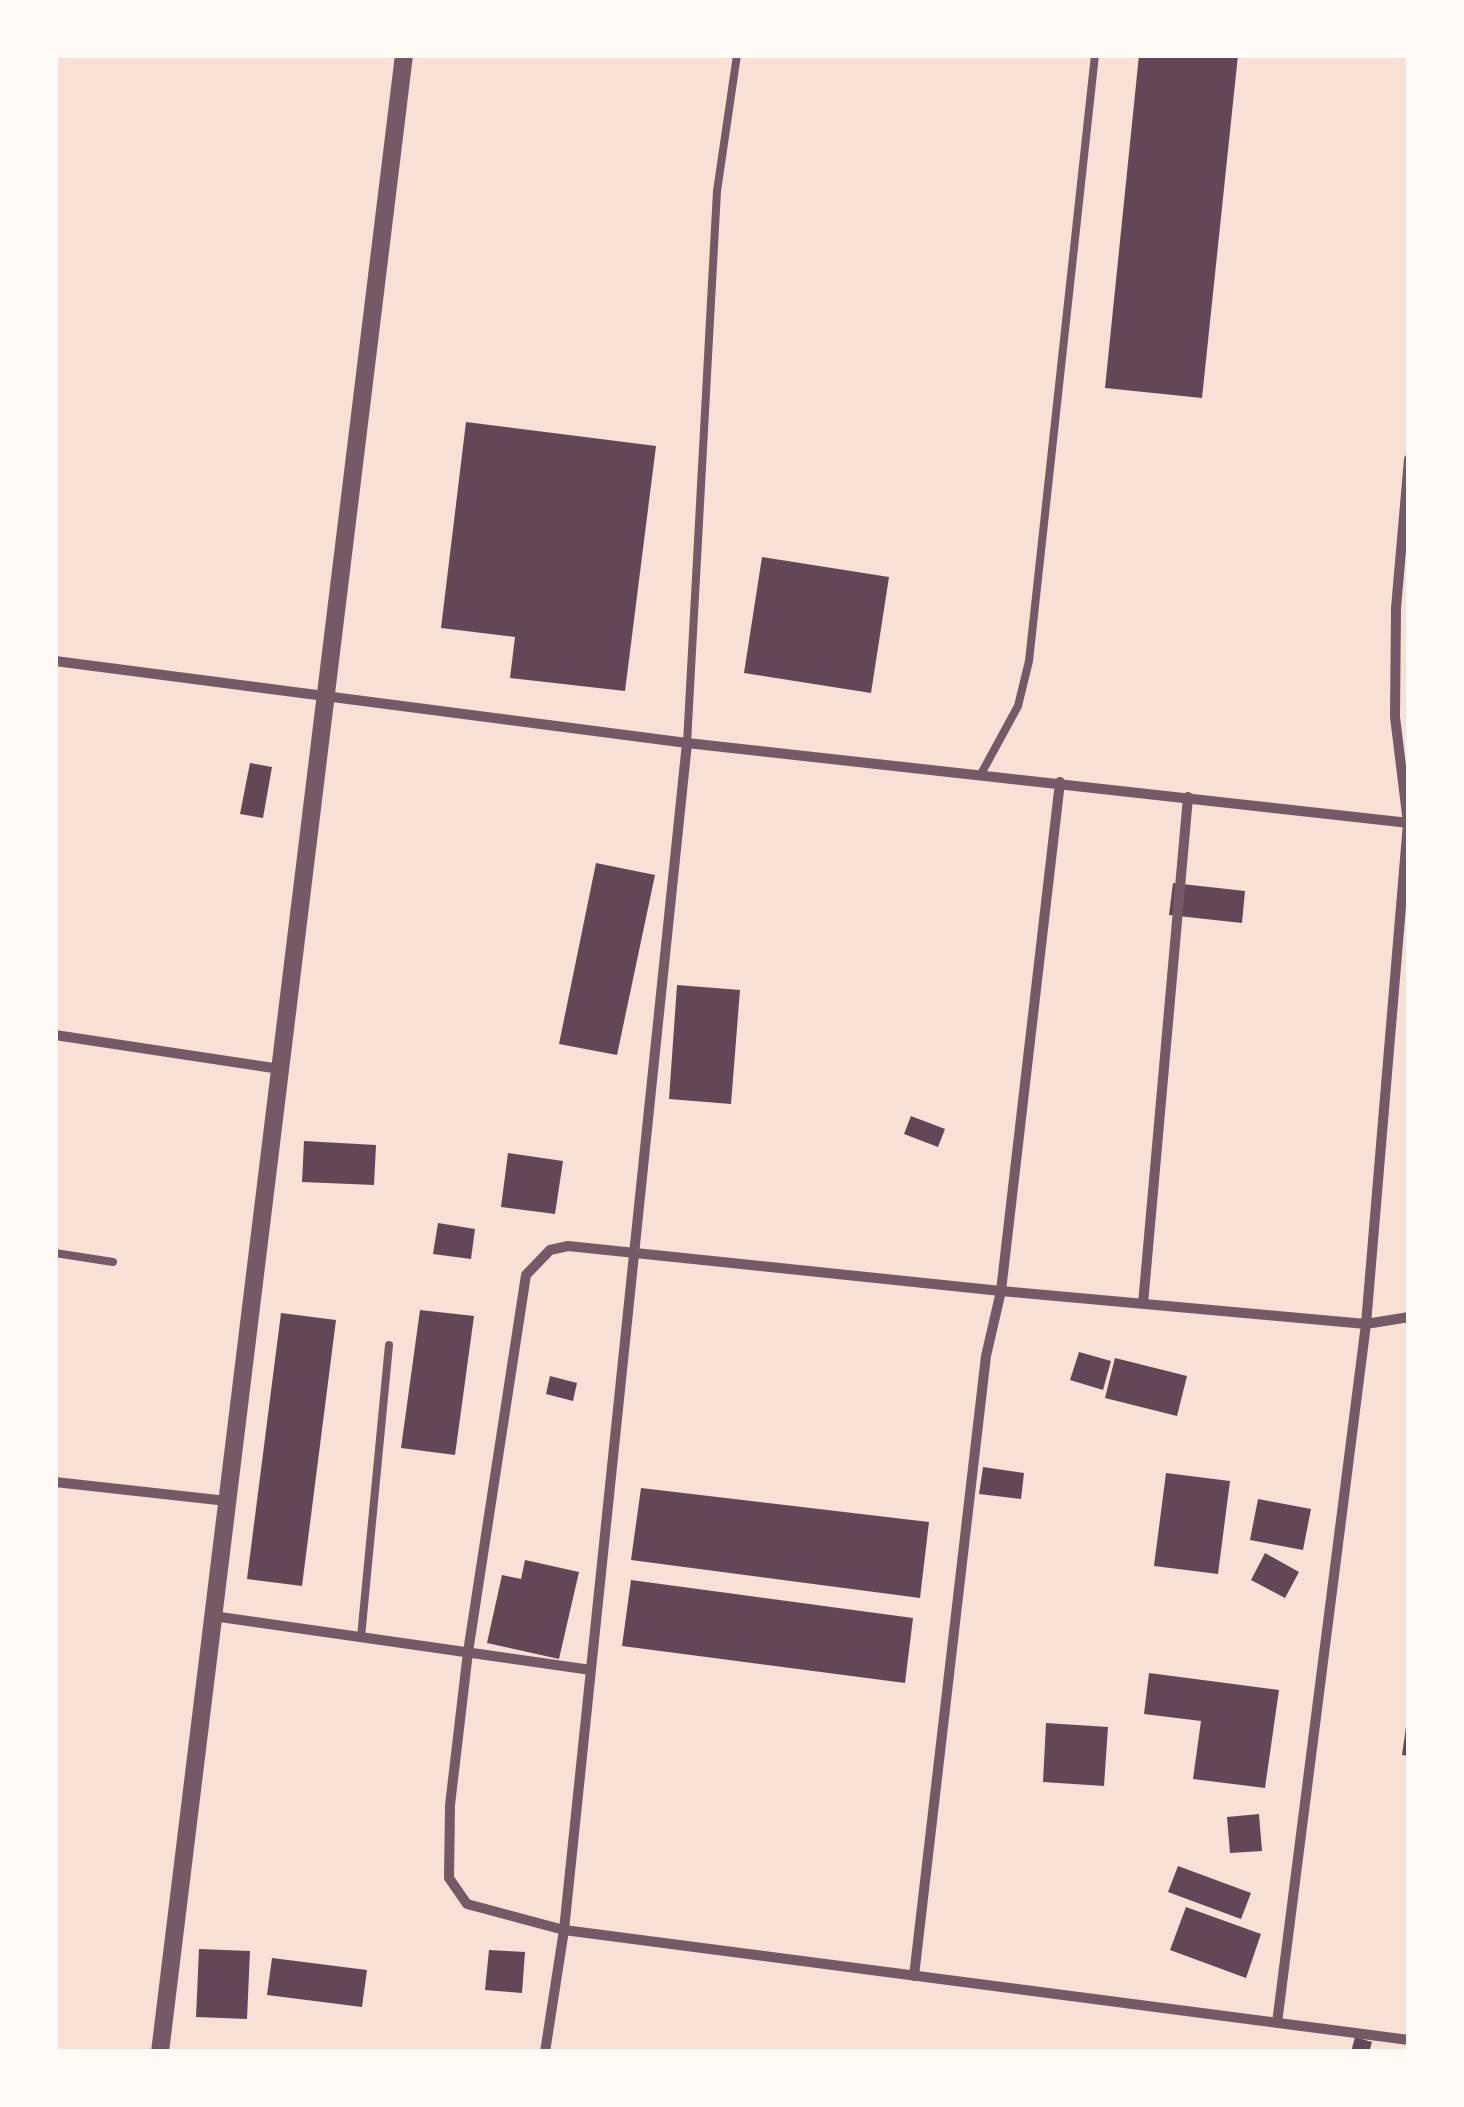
<!DOCTYPE html>
<html>
<head>
<meta charset="utf-8">
<style>
	body { margin:0 }
	#map { position:relative; width:1464px; height:2107px; overflow:hidden; background:#f7e1d7; font-family:Figtree,sans-serif }
	canvas { display:block }
	.frame { position:absolute; inset:0; border:58px solid #fffaf5; pointer-events:none }
</style>
</head>
<body>
<div id="map">
<canvas width="1464" height="2107"></canvas>
<div class="frame"></div>
</div>
<script>
const g = document.querySelector('canvas').getContext('2d');
g.lineJoin = 'round';
function fill(path, color) { g.fillStyle = color; g.fill(path, 'evenodd'); }
const shape = rows => new Path2D(rows.map(r => 'M' + r).join(''));
function trace(path, color, width, dash) { g.strokeStyle = color; g.lineWidth = width; g.lineCap = dash ? 'butt' : 'round'; g.setLineDash(dash || []); g.stroke(path); }
fill(shape([
	[1139,55,1238,55,1202,398,1105,388],
	[466,422,656,446,625,691,510,678,515,637,441,628],
	[762,557,889,577,871,693,744,673],
	[250,763,272,767,263,818,240,814],
	[596,863,655,875,617,1055,559,1044],
	[1173,883,1245,891,1242,923,1169,915],
	[677,985,740,990,731,1104,669,1099],
	[911,1116,945,1129,938,1147,904,1134],
	[304,1141,376,1145,374,1185,302,1182],
	[508,1153,563,1161,555,1214,501,1207],
	[438,1223,475,1229,471,1259,433,1254],
	[420,1310,474,1316,455,1455,401,1448],
	[281,1313,336,1320,302,1586,247,1579],
	[1079,1352,1111,1361,1103,1390,1070,1380],
	[1115,1358,1187,1376,1177,1416,1105,1398],
	[550,1376,577,1383,573,1401,546,1394],
	[983,1467,1024,1473,1021,1499,979,1494],
	[1166,1473,1230,1481,1218,1574,1154,1566],
	[641,1488,929,1522,920,1598,631,1560],
	[1258,1499,1311,1509,1303,1550,1250,1540],
	[1265,1553,1299,1572,1285,1598,1251,1580],
	[525,1560,579,1572,559,1659,487,1643,502,1575,521,1579],
	[631,1580,913,1618,905,1683,622,1646],
	[1149,1673,1279,1690,1265,1788,1193,1779,1201,1721,1144,1714],
	[1407,1720,1409,1720,1409,1756,1402,1755],
	[1046,1723,1108,1727,1104,1786,1043,1782],
	[1259,1814,1262,1851,1230,1853,1227,1817],
	[1178,1866,1251,1893,1241,1919,1168,1892],
	[1186,1907,1261,1934,1246,1978,1170,1950],
	[199,1949,250,1951,247,2019,196,2017],
	[489,1950,525,1952,522,1993,485,1990],
	[272,1958,367,1970,362,2007,267,1995],
	[1355,2037,1372,2042,1369,2052,1351,2052]
]), '#644757');
trace(shape([
	[687,743,717,191,737,55],
	[981,774,1018,706,1029,661,1095,55],
	[55,1253,113,1262],
	[361,1637,389,1345]
]), '#755966', 8);
trace(shape([
	[55,661,687,743,1409,823],
	[1060,782,1001,1291,568,1246,550,1250,526,1275,468,1652,450,1805,449,1878,467,1904,564,1930,1409,2040],
	[55,1035,280,1069],
	[1143,1304,1188,797],
	[55,1482,227,1501],
	[213,1616,591,1670],
	[914,1976,986,1356,1001,1291,1366,1324,1409,1317],
	[1277,2023,1366,1324,1408,823,1395,717,1396,608,1409,459],
	[545,2052,564,1930,687,743]
]), '#755966', 10);
trace(shape([
	[160,2052,404,55]
]), '#755966', 18);
</script>
</body>
</html>
